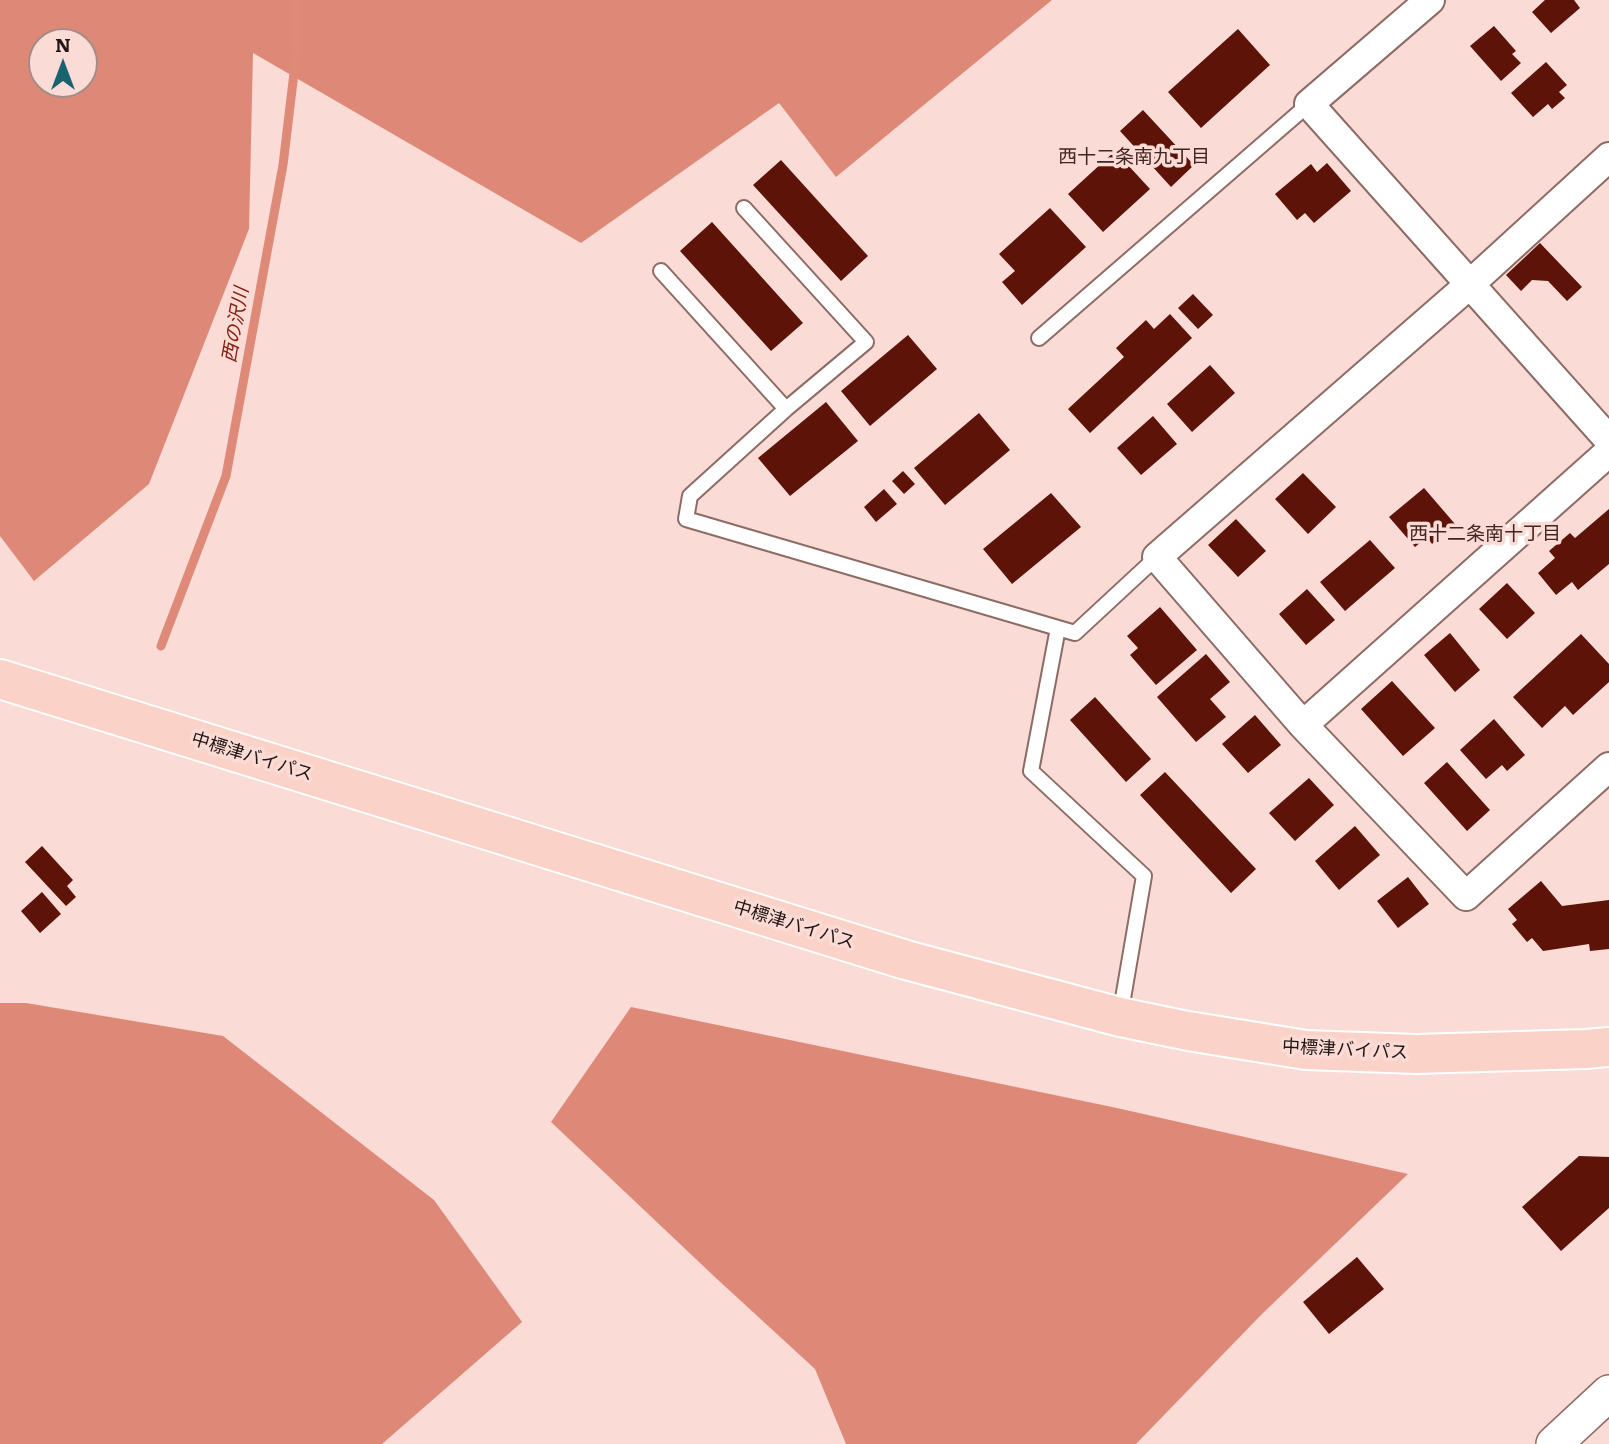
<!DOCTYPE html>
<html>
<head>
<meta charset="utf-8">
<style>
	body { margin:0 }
	#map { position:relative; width:1609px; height:1444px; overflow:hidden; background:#fadbd5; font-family:Literata,serif }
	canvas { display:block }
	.north { position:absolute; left:28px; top:28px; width:70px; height:70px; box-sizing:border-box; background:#fadbd5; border:2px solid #a48c87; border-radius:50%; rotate:0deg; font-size:19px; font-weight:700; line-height:28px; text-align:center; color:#231613 }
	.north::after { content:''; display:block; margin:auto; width:24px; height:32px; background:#196370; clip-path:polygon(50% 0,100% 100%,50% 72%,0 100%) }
</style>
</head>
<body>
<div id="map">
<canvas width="1609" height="1444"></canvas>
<div class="north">N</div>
</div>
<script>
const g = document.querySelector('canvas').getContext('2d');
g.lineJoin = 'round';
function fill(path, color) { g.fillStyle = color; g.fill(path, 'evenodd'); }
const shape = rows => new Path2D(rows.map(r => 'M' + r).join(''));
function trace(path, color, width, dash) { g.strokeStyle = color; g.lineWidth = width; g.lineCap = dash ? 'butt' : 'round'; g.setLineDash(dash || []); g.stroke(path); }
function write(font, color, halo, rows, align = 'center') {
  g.font = font + ' Literata,"Noto Sans JP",serif'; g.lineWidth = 7; g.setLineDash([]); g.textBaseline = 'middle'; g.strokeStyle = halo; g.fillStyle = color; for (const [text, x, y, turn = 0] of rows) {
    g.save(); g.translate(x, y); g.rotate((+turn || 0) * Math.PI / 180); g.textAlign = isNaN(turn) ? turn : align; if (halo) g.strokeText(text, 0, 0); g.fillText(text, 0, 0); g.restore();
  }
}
fill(shape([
	[0,0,1052,0,836,177,779,103,581,243,253,53,249,229,149,484,34,581,0,536],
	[84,42,84,84,42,84,42,42],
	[0,1003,26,1003,223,1036,434,1200,522,1322,382,1444,0,1444],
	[631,1007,1117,1108,1408,1174,1262,1314,1136,1444,846,1444,815,1369,717,1279,551,1122]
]), '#de8978');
trace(shape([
	[161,646,226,476,283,165,297,48,297,0]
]), '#df8978', 9);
fill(shape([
	[1545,0,1574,0,1580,8,1551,33,1532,12],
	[1494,26,1516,51,1512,54,1521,63,1501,81,1470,46],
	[1238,29,1270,65,1201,128,1168,92],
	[1546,62,1567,85,1559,92,1565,98,1552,109,1548,104,1533,117,1511,93],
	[1143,110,1194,165,1171,187,1120,131],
	[1115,151,1150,189,1103,232,1068,194],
	[781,160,868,256,841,281,753,185],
	[1327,163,1351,191,1314,223,1305,213,1297,220,1275,194,1311,164,1317,172],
	[1050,208,1086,247,1022,305,1002,282,1015,271,999,254],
	[712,222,803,323,771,351,680,251],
	[1540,243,1582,287,1567,301,1548,281,1532,280,1521,291,1506,275],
	[1193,294,1213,315,1198,329,1178,308],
	[1170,314,1192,338,1090,433,1068,409,1124,357,1116,348,1146,320,1154,329],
	[908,335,937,369,870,426,841,391],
	[1210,365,1235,393,1192,432,1167,404],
	[826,402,858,441,790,496,758,458],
	[979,413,1010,450,945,505,914,468],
	[1153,416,1177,444,1141,475,1117,448],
	[903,471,915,484,904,494,892,481],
	[1303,473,1336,507,1308,534,1275,499],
	[1424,488,1455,524,1432,544,1427,537,1415,547,1389,517],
	[884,489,897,504,876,522,864,507],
	[1051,493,1081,527,1012,584,983,549],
	[1609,509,1609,564,1578,590,1572,582,1556,595,1538,573,1555,558,1549,551,1570,533,1575,538],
	[1236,519,1266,551,1238,577,1208,545],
	[1370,540,1395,568,1345,611,1320,582],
	[1507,583,1535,613,1507,639,1479,609],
	[1307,589,1335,620,1306,645,1279,614],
	[1160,607,1197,650,1156,685,1130,655,1138,648,1127,636],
	[1450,633,1480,670,1455,692,1424,655],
	[1581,634,1609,664,1609,682,1573,715,1565,706,1542,728,1513,697],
	[1206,654,1230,682,1210,699,1226,717,1196,742,1157,697],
	[1392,681,1435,728,1403,756,1361,709],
	[1095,697,1151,759,1126,782,1070,720],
	[1255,715,1281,745,1248,773,1222,744],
	[1494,719,1525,755,1507,771,1502,765,1486,779,1460,750],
	[1447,762,1490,810,1467,831,1424,783],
	[1165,772,1256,869,1231,893,1140,795],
	[1309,778,1334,805,1295,841,1269,813],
	[1355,826,1380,855,1339,890,1315,861],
	[42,846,73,880,67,886,76,897,66,906,25,862],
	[1408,877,1429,904,1398,928,1377,901],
	[1541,881,1562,906,1609,900,1609,949,1590,951,1589,944,1543,951,1532,938,1527,942,1512,924,1517,920,1508,909],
	[42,892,61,914,40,933,21,911],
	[1579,1156,1609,1157,1609,1208,1561,1251,1522,1207],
	[1357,1257,1384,1289,1329,1334,1303,1302]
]), '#5d1307');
const service = shape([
	[744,208,866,342,786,409,690,496,686,519,1075,633,1157,557],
	[661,271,786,409],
	[1039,338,1309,104],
	[1058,628,1031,771,1144,876,1120,1016]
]);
const minor = shape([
	[1430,0,1309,104,1609,440],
	[1609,452,1303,725,1466,896,1609,767],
	[1303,725,1157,557,1469,285,1609,157]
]);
const tertiary = shape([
	[1554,1444,1609,1393]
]);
const trunk = shape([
	[0,679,906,960,1120,1017,1188,1031,1306,1050,1416,1054,1586,1049,1609,1047]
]);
trace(service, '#8d6c65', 18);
trace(minor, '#8d6c65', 32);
trace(tertiary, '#8d6c65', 38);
trace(trunk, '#fff', 42);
trace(service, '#fff', 14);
trace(minor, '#fff', 28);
trace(tertiary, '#fff', 35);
trace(trunk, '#fbd2c8', 38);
write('18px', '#231613', '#fadbd5', [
	["中標津バイパス",252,757,17],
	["中標津バイパス",794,925,17],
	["中標津バイパス",1345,1050,3]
]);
write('19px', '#422620', '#fadbd5', [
	["西十二条南九丁目",1134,157],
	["西十二条南十丁目",1485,534]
]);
write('italic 19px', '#852010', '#fadbd5', [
	["西の沢川",236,325,-80]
]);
</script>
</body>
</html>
